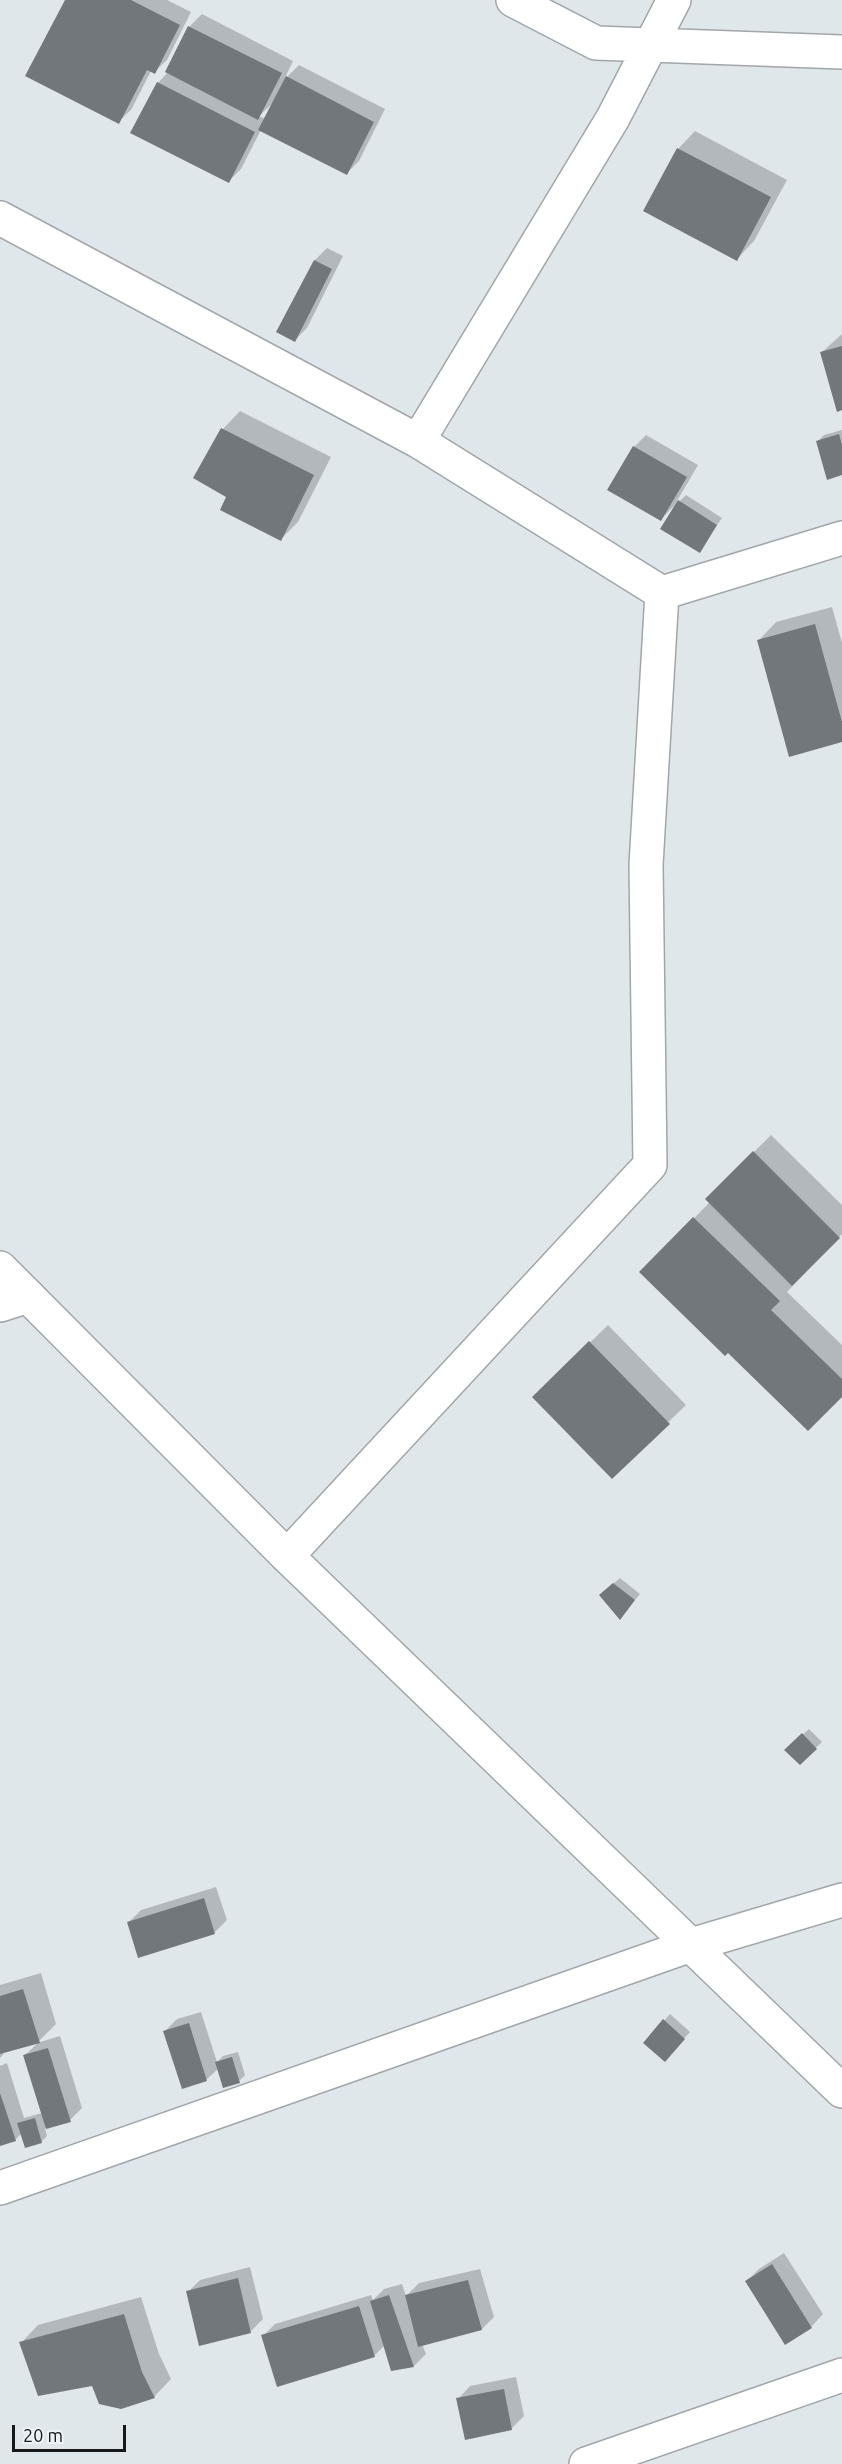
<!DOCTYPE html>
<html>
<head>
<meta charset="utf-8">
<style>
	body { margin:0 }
	#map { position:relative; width:842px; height:2464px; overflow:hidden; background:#e0e7eb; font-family:Ubuntu,sans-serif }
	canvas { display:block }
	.scale { position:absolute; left:12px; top:2425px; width:114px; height:27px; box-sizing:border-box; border:3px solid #16191a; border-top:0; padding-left:8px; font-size:18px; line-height:21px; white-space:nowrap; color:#16191a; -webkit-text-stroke:4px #edf4f8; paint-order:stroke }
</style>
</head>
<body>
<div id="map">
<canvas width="842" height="2464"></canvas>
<div class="scale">20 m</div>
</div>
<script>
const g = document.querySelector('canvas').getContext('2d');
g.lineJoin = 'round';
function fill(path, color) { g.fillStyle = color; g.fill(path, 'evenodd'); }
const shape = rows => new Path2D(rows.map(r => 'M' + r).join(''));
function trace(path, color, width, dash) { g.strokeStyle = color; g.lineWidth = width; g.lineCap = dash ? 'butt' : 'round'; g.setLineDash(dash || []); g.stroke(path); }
fill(shape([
	[66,0,167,0,191,12,167,60,154,72,151,71,131,110,118,122],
	[202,14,293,61,284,80,299,65,385,109,359,161,347,173,261,130,241,169,229,181,158,83,168,72,167,71,190,26],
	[273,103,265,119,259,116],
	[695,131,787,180,754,241,737,259,678,149],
	[327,248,343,256,307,328,295,340,315,260],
	[842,334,842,409,821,353],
	[240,411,331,457,298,522,281,539,228,496,195,477,223,429],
	[842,430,842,474,818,441,824,435],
	[646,435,698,465,674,506,661,519,634,447],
	[686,495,722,518,699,551,678,503],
	[832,607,842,643,842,740,759,640,776,622],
	[771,1135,842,1205,842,1234,787,1292,842,1345,842,1395,728,1352,641,1272,710,1202,707,1199],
	[608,1325,686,1405,612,1477,534,1397],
	[620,1578,640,1594,620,1618,607,1589],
	[809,1729,822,1742,800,1763,786,1750],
	[216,1887,227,1920,214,1933,128,1923,141,1910],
	[41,1973,56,2024,37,2043,60,2036,82,2108,70,2120,45,2128,47,2136,41,2142,22,2133,15,2140,0,2145,0,2066,7,2063,24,2118,42,2113,25,2055,39,2042,5,2052,0,2058,0,1985],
	[201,2012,217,2062,223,2056,238,2052,245,2075,239,2081,219,2068,206,2080,165,2031,177,2019],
	[670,2014,690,2032,670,2054,645,2043],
	[784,2253,823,2314,811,2327,747,2281,759,2269],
	[250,2267,263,2319,250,2332,188,2292,200,2280],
	[480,2269,494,2317,482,2329,422,2344,426,2354,414,2366,392,2369,385,2345,374,2356,263,2336,275,2324,371,2295,373,2300,384,2289,402,2284,406,2296,419,2283],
	[141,2297,159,2354,171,2379,154,2397,93,2384,21,2343,38,2325],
	[516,2377,524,2416,511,2429,458,2399,470,2386]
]), '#0003');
fill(shape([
	[65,0,131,0,180,25,155,74,147,70,119,124,25,76],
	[188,26,282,73,258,120,165,72],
	[286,76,374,122,347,175,258,130],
	[157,82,255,132,229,183,130,133],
	[677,148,771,197,737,261,643,211],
	[314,260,332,269,295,342,276,332],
	[842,346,842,410,837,412,820,352],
	[221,428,314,475,281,541,220,510,226,497,193,478],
	[839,434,842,445,842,475,827,480,816,441],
	[633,446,687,477,661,521,607,490],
	[678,500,717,525,700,553,660,529],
	[815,624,842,722,842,742,789,757,757,640],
	[753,1151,840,1238,792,1286,705,1199],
	[693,1217,780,1301,771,1310,842,1379,842,1397,808,1431,728,1353,725,1356,639,1272],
	[589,1341,670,1424,612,1479,532,1397],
	[613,1583,635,1600,620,1620,599,1595],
	[802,1733,817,1749,800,1765,784,1750],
	[204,1898,215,1934,138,1958,127,1922],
	[23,1989,40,2043,0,2054,0,1996],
	[663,2019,685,2039,665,2062,643,2043],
	[189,2023,207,2081,182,2089,163,2031],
	[48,2048,71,2122,46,2129,23,2055],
	[232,2057,240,2083,223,2088,215,2062],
	[0,2093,16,2141,0,2146],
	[35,2118,42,2143,25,2148,17,2123],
	[772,2264,812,2328,785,2345,745,2281],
	[238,2278,251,2333,199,2346,186,2291],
	[468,2280,482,2330,418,2347,405,2295],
	[389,2295,414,2367,391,2371,370,2301],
	[359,2306,375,2357,277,2387,261,2335],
	[124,2314,142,2372,155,2398,121,2409,99,2404,92,2386,38,2396,19,2342],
	[504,2389,512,2430,465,2440,456,2398]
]), '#71777a');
const street = shape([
	[513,0,596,43,842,52],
	[0,218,418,441,662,593,842,538],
	[418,441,613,118,674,0],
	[0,1305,28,1296],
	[287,1556,650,1165,646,865,662,593],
	[0,2188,691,1945,842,1900],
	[586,2464,842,2375]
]);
const primary = shape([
	[0,1268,287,1556,842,2091]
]);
trace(street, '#a0a6aa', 36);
trace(primary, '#a0a6aa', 36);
trace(street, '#fff', 33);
trace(primary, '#fff', 33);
</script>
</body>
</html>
